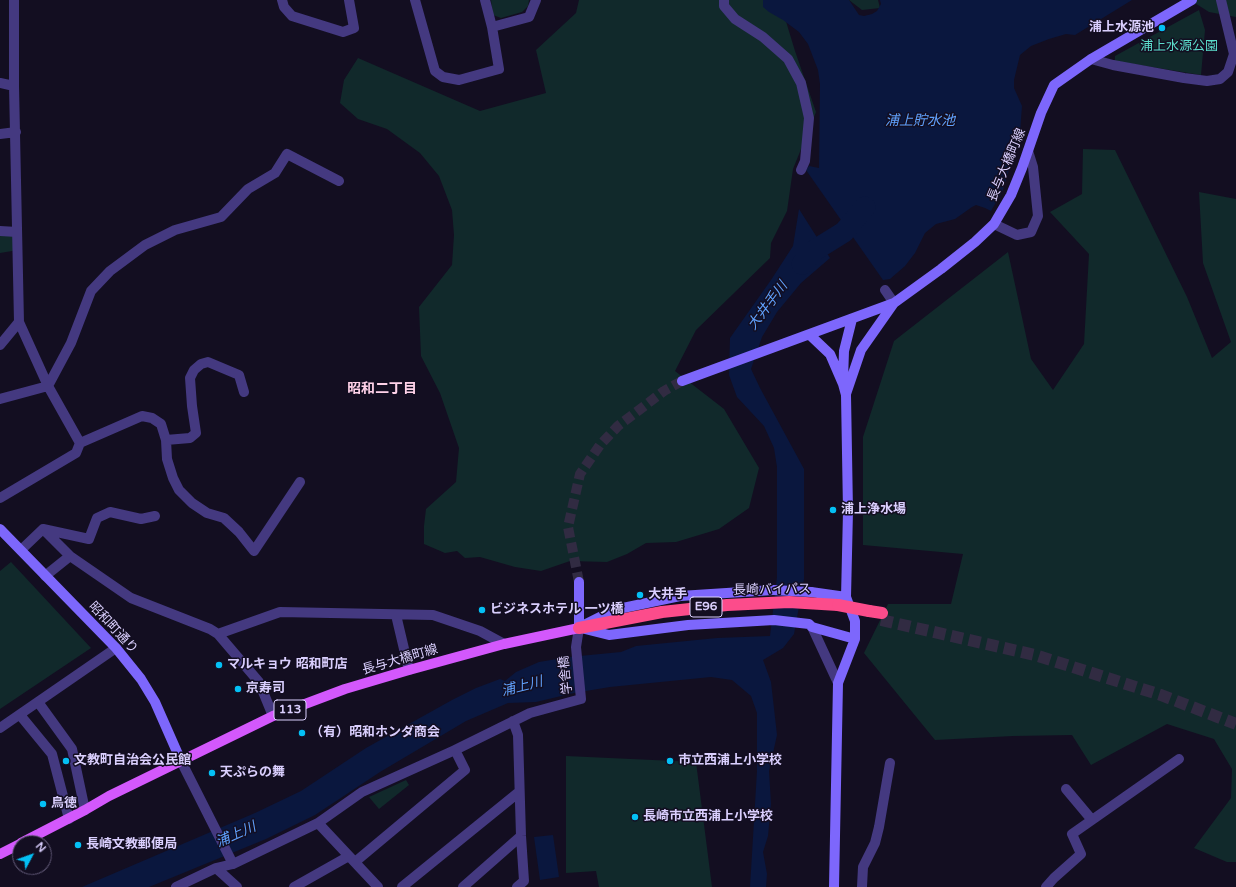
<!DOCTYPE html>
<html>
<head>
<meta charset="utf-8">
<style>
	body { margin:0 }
	#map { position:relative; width:1236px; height:887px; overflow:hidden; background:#130e21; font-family:"Varela Round",sans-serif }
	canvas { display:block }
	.north { position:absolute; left:12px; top:835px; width:40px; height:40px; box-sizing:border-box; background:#130e21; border:1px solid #635b79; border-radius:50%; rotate:49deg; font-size:11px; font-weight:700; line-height:16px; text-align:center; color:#dacffe }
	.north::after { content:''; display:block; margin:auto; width:14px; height:18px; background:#04c0f5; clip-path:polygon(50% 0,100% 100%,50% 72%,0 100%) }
</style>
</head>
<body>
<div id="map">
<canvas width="1236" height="887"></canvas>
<div class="north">N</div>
</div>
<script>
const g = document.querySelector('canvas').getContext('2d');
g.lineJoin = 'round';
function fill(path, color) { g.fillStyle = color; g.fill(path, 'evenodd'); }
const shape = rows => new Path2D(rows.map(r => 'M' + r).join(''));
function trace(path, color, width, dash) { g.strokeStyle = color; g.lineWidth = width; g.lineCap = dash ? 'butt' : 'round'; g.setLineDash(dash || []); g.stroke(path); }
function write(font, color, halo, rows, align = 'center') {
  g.font = font + ' "Varela Round","Noto Sans JP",sans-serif'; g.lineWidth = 3; g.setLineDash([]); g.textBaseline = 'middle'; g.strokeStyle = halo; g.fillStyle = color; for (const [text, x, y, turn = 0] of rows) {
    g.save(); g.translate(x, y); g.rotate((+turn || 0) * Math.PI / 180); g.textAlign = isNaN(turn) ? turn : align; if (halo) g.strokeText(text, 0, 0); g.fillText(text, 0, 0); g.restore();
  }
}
fill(shape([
	[491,0,529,0,528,6,522,12,501,18,493,15],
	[579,0,784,0,781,5,795,51,816,112,793,169,787,211,771,243,770,258,696,330,675,371,724,409,759,468,749,508,719,529,676,542,646,543,627,554,607,562,570,561,541,571,515,567,480,557,465,558,457,551,445,553,424,544,424,526,426,509,456,482,459,448,440,393,421,356,419,307,452,265,454,235,452,210,439,176,420,153,387,129,358,119,340,103,344,80,358,58,480,111,546,93,536,50,576,13],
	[849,0,878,0,880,8,862,10],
	[1190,0,1236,0,1236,17,1209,12],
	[1199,10,1205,30,1201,75,1115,61,1115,56],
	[1083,149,1115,150,1187,297,1212,358,1231,342,1203,263,1199,192,1236,199,1236,862,1227,862,1194,848,1231,798,1232,769,1214,739,1167,724,1091,765,1072,735,1013,736,935,740,864,653,888,604,951,604,963,554,863,545,863,437,894,341,1008,252,1031,359,1053,390,1084,344,1089,254,1050,212,1082,194],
	[0,231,17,232,18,250,0,253],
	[11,562,91,648,0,709,0,571],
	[566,756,696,762,712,887,599,887,596,871,566,873],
	[406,780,409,785,379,809,369,797]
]), '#11292b');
fill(shape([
	[763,0,849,0,859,15,864,16,872,14,877,11,881,4,880,0,1132,0,1075,35,1066,34,1049,39,1031,46,1020,55,1014,80,1014,88,1022,106,1020,133,1003,190,991,211,985,208,976,205,972,207,955,219,936,224,925,233,915,253,905,266,890,279,883,280,806,170,809,166,819,168,820,84,818,70,808,44,799,32,783,20,769,12,763,7],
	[799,209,830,258,801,283,777,312,762,337,751,369,760,388,804,469,804,579,794,634,783,648,763,660,771,682,777,735,769,771,771,804,768,836,763,852,767,874,766,887,750,887,757,771,757,713,751,696,732,680,711,677,610,687,574,693,536,702,508,703,466,721,380,772,315,815,266,839,149,887,82,887,255,813,301,791,366,748,452,700,476,688,500,679,505,681,516,672,539,662,569,657,621,652,636,646,717,638,770,636,777,577,777,467,774,448,764,426,737,397,729,375,730,338,771,280,793,246],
	[553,835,559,877,540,880,534,837]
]), '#0a173e');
trace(shape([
	[802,264,815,250,844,232,865,207]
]), '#0a173e', 21);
trace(shape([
	[579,582,568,527,580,474,600,445,618,426,664,391,682,381]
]), '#312b42', 10, [10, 5]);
trace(shape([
	[881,620,1035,655,1161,695,1236,724]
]), '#312b42', 12, [12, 6]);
trace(shape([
	[14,0,14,86,19,322,48,386,80,443],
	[282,0,284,7,292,16,343,32,354,28,349,0],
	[415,0,435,71,443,77,459,80,499,69,492,27,485,0],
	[724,0,724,6,735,19,763,37,788,59,801,83,809,118,805,161,801,170],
	[492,27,529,17,536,0],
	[1091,59,1113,65,1184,78,1207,81,1220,79,1228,72,1234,54,1221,0],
	[0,83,14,86],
	[0,134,16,132],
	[994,224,1017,235,1031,232,1038,216,1033,167,1028,151],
	[0,231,17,232],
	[885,290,894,303],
	[0,345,19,322],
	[0,399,48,386,71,343,91,291,110,271,145,245,175,230,221,217,248,189,275,173,287,154,339,181],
	[166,440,190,438,196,433,192,406,190,378,194,370,201,364,208,362,239,375,244,392],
	[0,498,76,453,80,443,142,416,152,418,161,424,166,440,167,459,173,478,179,490,192,503,207,513,224,518,239,532,254,551,300,482],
	[43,529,70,556,131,598,210,629,218,634,259,682,273,716],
	[21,550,43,529,89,539,97,518,110,512,141,519,155,516],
	[45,576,70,556],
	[396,615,409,670],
	[812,627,838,683],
	[218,634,280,612,433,615,480,631,504,644],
	[38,702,72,749,85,810],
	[20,715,52,754,69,819],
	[513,721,518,735,521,836,524,881,517,887],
	[0,728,116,648],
	[181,761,233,864],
	[1066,789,1092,820],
	[318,823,378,887],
	[355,862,465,770,455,750],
	[216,868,237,887],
	[176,887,216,868,233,864,318,823,362,792,455,750,530,713,581,699,576,647,579,628],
	[294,887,349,856],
	[402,887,519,792],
	[463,887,521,836],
	[862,887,863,867,875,843,879,827,890,763],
	[1046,887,1054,878,1081,854,1072,834,1179,759]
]), '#443980', 10);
trace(shape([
	[810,335,830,354,843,384,846,395,848,511,846,597,855,621,855,639,838,683,834,887],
	[843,380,844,351,852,319],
	[682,381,894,303,941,269,975,242,994,224,1011,195,1022,168,1041,113,1054,85,1091,59,1192,0],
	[846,394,861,350,894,303],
	[0,529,116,648,141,679,155,702,181,761],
	[811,592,846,597],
	[586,624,608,613,623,608,680,596,773,590],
	[579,628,579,582],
	[581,628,609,635,688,625,774,620,809,624,812,627,855,639]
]), '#7d67fc', 10);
trace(shape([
	[21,843,85,810,109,796,273,716,345,689,409,670,504,644,579,628],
	[0,854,20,844]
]), '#d358fc', 10);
trace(shape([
	[869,611,882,613],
	[579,628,662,612,727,605,789,602,838,605]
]), '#fc4c8b', 12);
trace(shape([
	[773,590,811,592]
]), '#7d67fc', 10);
trace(shape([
	[838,605,869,611]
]), '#fc4c8b', 12);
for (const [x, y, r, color] of [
	[1162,28,4,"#04c0f5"],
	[833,510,4,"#04c0f5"],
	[640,595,4,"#04c0f5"],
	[482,610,4,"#04c0f5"],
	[219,665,4,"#04c0f5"],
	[238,689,4,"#04c0f5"],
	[302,733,4,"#04c0f5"],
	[66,761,4,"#04c0f5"],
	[670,761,4,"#04c0f5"],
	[212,773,4,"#04c0f5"],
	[43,804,4,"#04c0f5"],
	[635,817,4,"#04c0f5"],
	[78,845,4,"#04c0f5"]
]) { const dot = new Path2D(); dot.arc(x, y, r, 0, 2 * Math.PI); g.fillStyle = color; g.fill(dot); trace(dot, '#130e21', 1.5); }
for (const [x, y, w] of [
	[706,607,32],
	[290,710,32]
]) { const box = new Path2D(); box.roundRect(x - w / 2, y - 10, w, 20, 3); g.fillStyle = '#130e21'; g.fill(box); trace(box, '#dacffe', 1); }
write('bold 12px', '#dacffe', null, [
	["E96",706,607],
	["113",290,710]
]);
write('bold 13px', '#dacffe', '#130e21', [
	["浦上水源池",1154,28,"right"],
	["浦上浄水場",841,510],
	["大井手",648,595],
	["ビジネスホテル 一ツ橋",490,610],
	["マルキョウ 昭和町店",227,665],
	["京寿司",246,689],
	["（有）昭和ホンダ商会",310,733],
	["文教町自治会公民館",74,761],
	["市立西浦上小学校",678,761],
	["天ぷらの舞",220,773],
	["鳥徳",51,804],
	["長崎市立西浦上小学校",643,817],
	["長崎文教郵便局",86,845]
], 'left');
write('13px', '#5cddcc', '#130e21', [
	["浦上水源公園",1179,47]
]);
write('13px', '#dacffe', '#130e21', [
	["長与大橋町線",1007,165,-67],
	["長崎バイパス",772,590,-1],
	["昭和町通り",113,628,47],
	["長与大橋町線",400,660,-16],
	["学舎橋",566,675,-96]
]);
write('italic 14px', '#5fa0fc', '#130e21', [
	["浦上貯水池",920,121],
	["大井手川",768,306,-53],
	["浦上川",522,687,-14],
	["浦上川",236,835,-24]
]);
write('bold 14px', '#fed1e8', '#130e21', [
	["昭和二丁目",382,389]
]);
</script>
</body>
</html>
